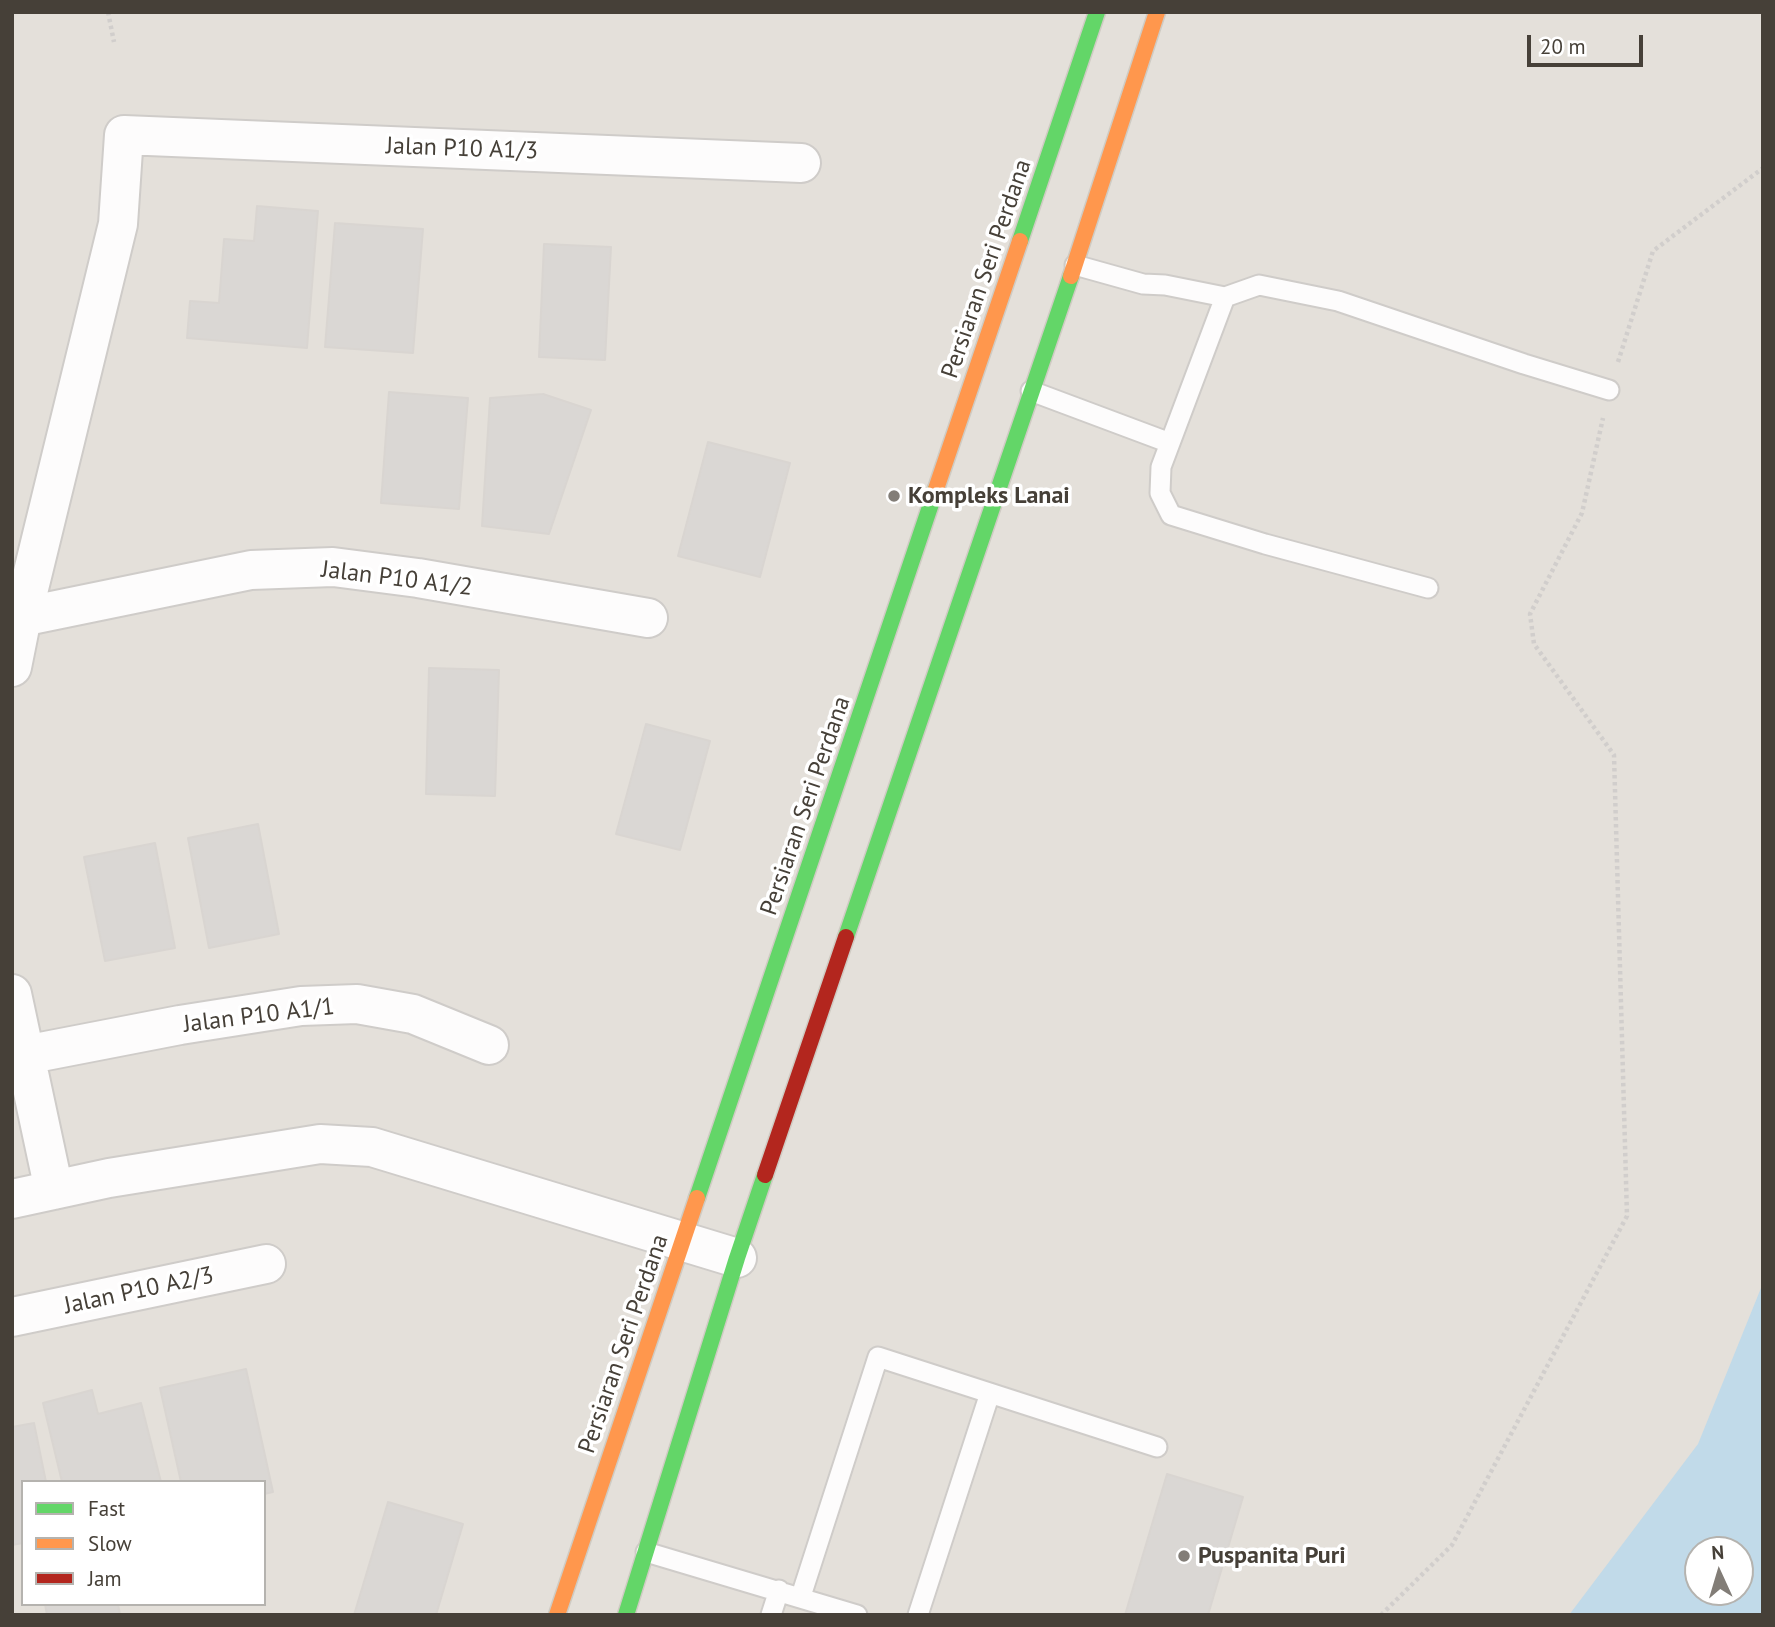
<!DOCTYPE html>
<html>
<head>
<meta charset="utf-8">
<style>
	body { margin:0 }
	#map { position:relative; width:1775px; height:1627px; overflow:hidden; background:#f1eeeb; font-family:"PT Sans",sans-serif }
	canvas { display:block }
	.frame { position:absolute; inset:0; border:14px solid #464038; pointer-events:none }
	.legend { position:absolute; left:21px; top:1480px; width:245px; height:126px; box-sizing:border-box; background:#fff; border:2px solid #b5b3af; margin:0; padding:9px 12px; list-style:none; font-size:21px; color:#464038 }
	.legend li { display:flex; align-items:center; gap:14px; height:35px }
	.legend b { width:35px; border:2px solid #b5b3af }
	.north { position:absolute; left:1684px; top:1536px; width:70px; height:70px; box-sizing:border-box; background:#fff; border:2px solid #b5b3af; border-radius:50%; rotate:356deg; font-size:19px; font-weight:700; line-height:28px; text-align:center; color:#464038 }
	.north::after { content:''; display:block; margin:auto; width:24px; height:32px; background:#827d77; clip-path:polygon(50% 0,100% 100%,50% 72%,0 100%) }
	.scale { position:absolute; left:1527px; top:35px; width:116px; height:32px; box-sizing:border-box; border:4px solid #464038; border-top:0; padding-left:9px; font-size:21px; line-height:24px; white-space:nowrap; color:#464038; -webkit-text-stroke:5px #fff; paint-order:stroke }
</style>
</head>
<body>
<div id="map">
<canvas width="1775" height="1627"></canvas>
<div class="frame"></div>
<ul class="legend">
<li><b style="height:9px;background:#63d668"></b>Fast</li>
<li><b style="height:9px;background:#ff974d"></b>Slow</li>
<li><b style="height:9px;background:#b3261e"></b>Jam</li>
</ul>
<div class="north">N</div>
<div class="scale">20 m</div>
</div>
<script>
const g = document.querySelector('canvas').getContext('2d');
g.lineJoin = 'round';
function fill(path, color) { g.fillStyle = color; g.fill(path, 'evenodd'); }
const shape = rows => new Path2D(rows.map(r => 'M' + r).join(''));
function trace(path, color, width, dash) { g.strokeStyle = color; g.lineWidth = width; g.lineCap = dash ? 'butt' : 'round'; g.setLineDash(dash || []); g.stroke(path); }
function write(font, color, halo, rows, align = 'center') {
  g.font = font + ' "PT Sans",sans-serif'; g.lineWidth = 7; g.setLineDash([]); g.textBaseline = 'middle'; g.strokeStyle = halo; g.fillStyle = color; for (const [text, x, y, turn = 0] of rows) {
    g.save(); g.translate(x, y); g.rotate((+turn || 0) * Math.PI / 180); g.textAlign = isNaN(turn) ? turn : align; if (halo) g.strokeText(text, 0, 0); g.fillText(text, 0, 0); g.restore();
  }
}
fill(shape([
	[12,12,1763,12,1763,1615,12,1615],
	[23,1482,264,1482,264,1604,23,1604],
	[1698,1550,1740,1550,1740,1592,1698,1592]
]), '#e4e0da');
fill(shape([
	[1763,1283,1763,1615,1569,1615,1698,1444],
	[1698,1550,1740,1550,1740,1592,1698,1592]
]), '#c1dae9');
const building = shape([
	[257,206,318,211,307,348,187,338,190,301,219,303,224,239,254,241,257,206],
	[335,223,423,229,413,353,325,347,335,223],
	[544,244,611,247,605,360,539,357,544,244],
	[389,392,468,398,459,509,381,503,389,392],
	[543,394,591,410,549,534,482,526,490,398,543,394],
	[708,442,790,463,760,577,678,556,708,442],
	[429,668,499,670,495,796,426,794,429,668],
	[646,724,710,741,680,850,616,834,646,724],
	[258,824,279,934,209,948,188,838,258,824],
	[155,843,175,948,105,961,84,857,155,843],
	[246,1369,273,1492,264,1494,264,1482,181,1482,160,1388,246,1369],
	[92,1390,98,1414,141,1403,161,1482,62,1482,43,1403,92,1390],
	[34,1423,46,1482,23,1482,23,1543,12,1545,12,1427,34,1423],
	[1167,1474,1243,1497,1208,1615,1125,1615,1167,1474],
	[388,1502,463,1524,436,1615,354,1615,388,1502],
	[45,1604,118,1604,120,1615,47,1615,45,1604]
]);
fill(building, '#dad7d4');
trace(building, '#d9d5d1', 2);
const lane = shape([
	[1075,265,1143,284,1165,285,1225,297,1259,285,1338,301,1524,364,1609,390],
	[1225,297,1161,467,1160,493,1171,515,1265,544,1428,588],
	[1031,391,1170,443],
	[646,1552,857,1615],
	[801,1596,878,1357,1157,1447],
	[771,1615,779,1590],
	[918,1615,990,1393]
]);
const street = shape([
	[22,617,251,570,333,567,418,578,648,618],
	[12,667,22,617,118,224,124,135,801,163],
	[12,994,54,1190],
	[25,1055,180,1025,301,1006,357,1004,413,1014,489,1045],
	[12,1199,109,1178,320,1144,372,1147,737,1258],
	[12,1317,266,1264]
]);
const fast = shape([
	[1020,241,1097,12],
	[846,937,1071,276],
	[697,1198,936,489],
	[626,1615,737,1258,765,1175]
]);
const slow = shape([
	[1071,276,1157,12],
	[936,489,1020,241],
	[557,1615,697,1198]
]);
const jam = shape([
	[765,1175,846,937]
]);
trace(lane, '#cfccc9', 23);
trace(street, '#cfccc9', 42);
trace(fast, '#cfcbc3', 19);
trace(slow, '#cfcbc3', 19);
trace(jam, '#cfcbc3', 19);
trace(shape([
	[108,12,114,42],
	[1618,362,1653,251,1763,168],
	[1381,1615,1452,1545,1627,1216,1614,755,1534,644,1530,614,1582,513,1603,418]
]), '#d1cecc', 4.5, [3.5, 3.5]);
trace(lane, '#fdfcfc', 19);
trace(street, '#fdfcfc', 38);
trace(fast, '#63d668', 16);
trace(slow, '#ff974d', 16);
trace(jam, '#b3261e', 16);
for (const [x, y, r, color] of [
	[894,496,7,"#827d77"],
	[1184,1556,7,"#827d77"]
]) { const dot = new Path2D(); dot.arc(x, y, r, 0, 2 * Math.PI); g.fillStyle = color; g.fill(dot); trace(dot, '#fff', 2.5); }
write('24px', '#464038', '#fff', [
	["Jalan P10 A1/3",462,149,2],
	["Persiaran Seri Perdana",987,269,-71],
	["Jalan P10 A1/2",397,579,7],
	["Persiaran Seri Perdana",806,806,-71],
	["Jalan P10 A1/1",259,1016,-7],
	["Jalan P10 A2/3",139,1291,-12],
	["Persiaran Seri Perdana",624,1344,-71]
]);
write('bold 24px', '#464038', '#fff', [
	["Kompleks Lanai",908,496],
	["Puspanita Puri",1198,1556]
], 'left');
</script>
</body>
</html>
